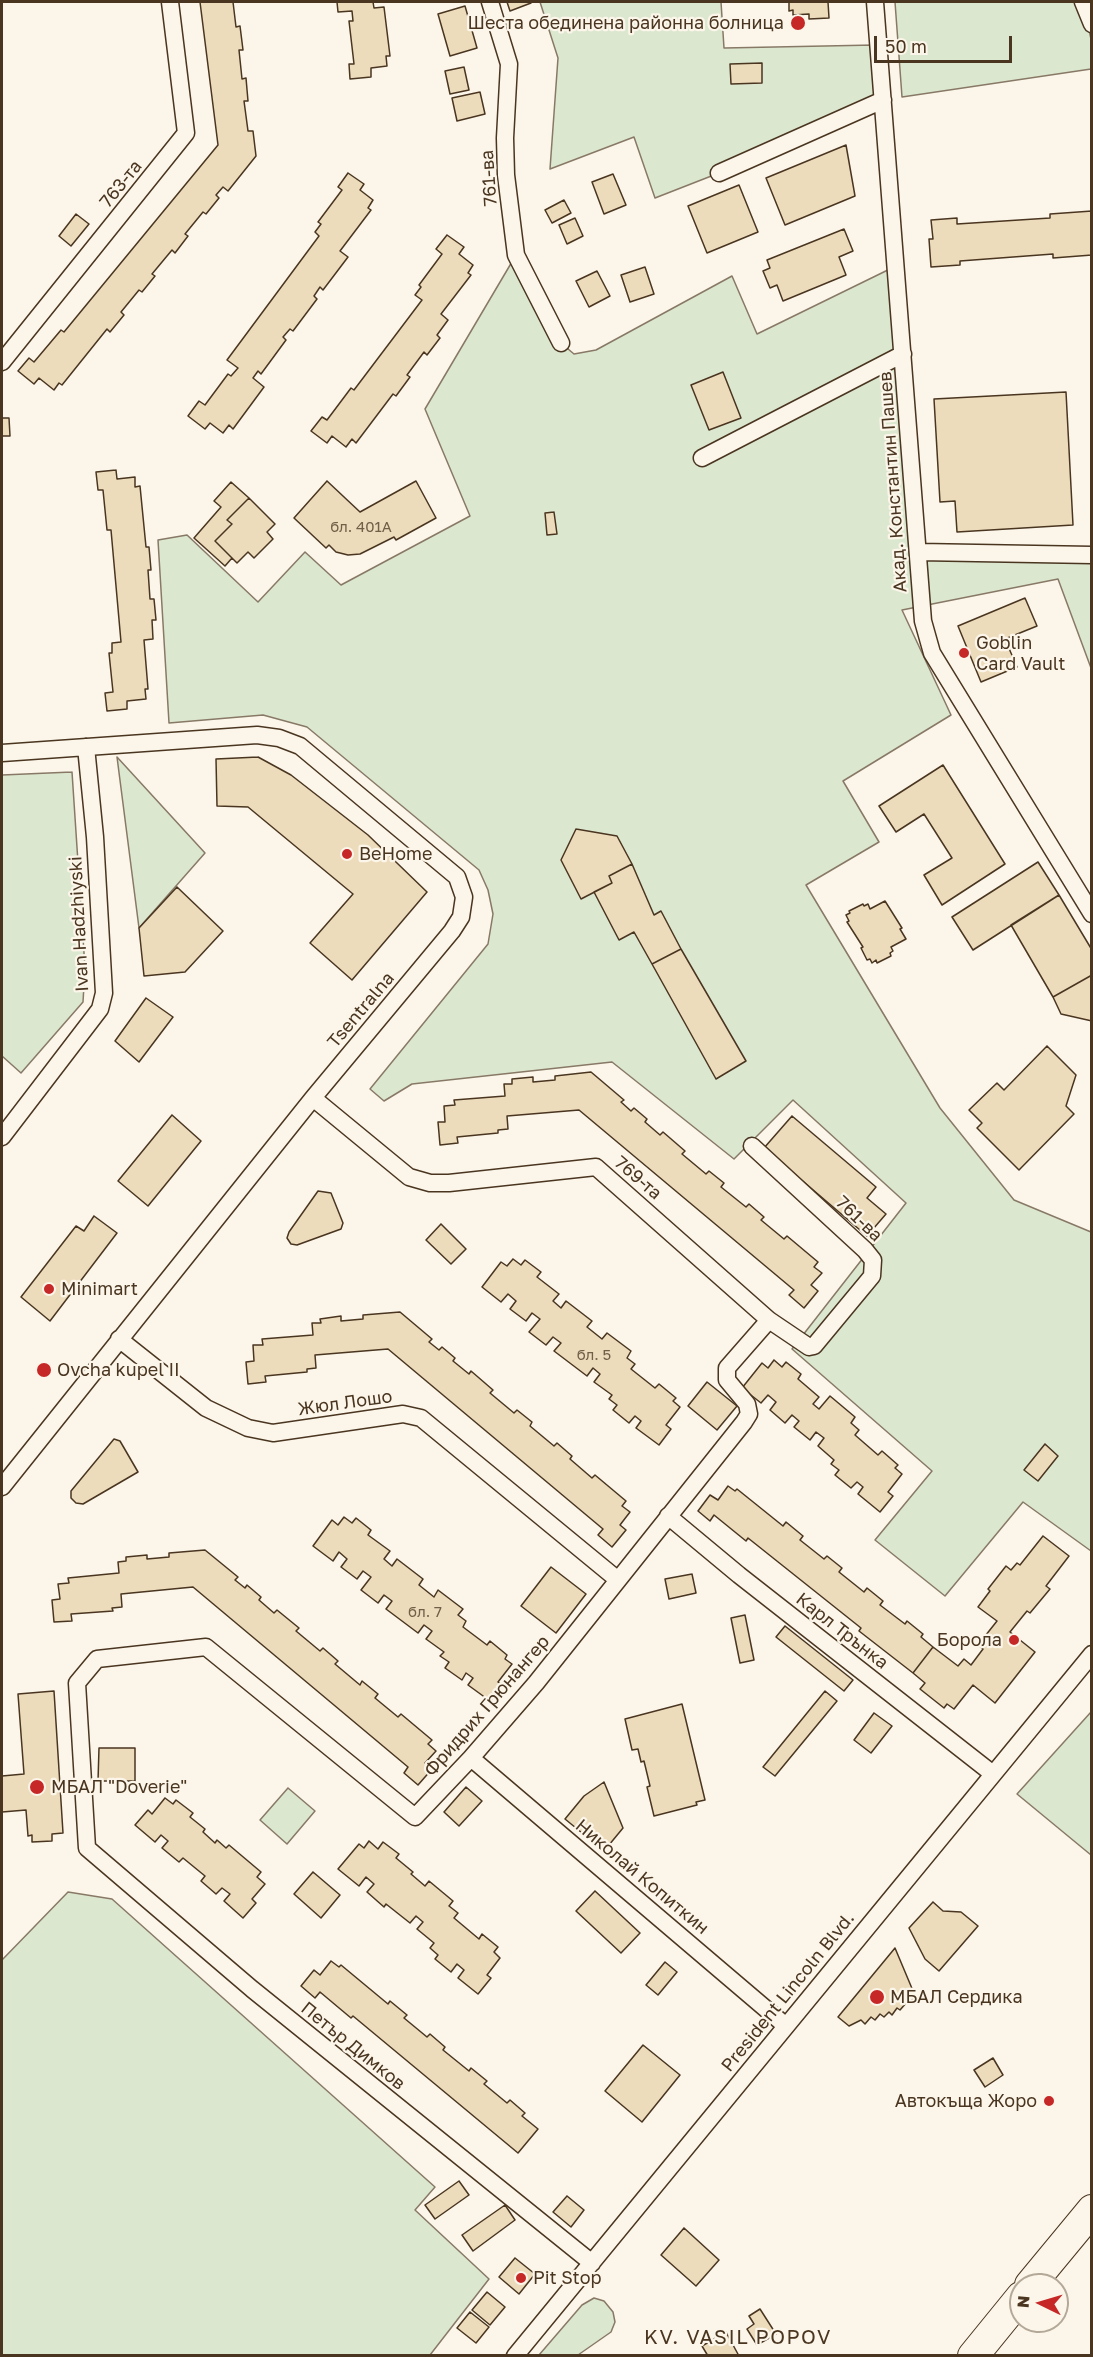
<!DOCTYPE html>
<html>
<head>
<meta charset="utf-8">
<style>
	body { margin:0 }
	#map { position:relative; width:1093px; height:2357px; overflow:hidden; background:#fbf6e9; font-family:"Golos Text",sans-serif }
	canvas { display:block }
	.frame { position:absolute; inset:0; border:3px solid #4a3520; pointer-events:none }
	.north { position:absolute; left:1009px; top:2273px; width:60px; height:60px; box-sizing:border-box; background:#fbf6e9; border:2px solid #b4a999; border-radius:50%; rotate:275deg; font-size:16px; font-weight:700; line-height:24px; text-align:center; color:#4a3520 }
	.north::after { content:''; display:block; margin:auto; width:21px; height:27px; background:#c62828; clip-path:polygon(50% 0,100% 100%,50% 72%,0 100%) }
	.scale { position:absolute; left:874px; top:36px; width:138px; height:27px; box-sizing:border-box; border:3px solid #4a3520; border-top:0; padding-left:8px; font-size:18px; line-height:21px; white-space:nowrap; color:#4a3520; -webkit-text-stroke:4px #fbf6e9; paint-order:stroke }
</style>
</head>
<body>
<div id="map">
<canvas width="1093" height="2357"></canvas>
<div class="frame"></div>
<div class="north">N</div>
<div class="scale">50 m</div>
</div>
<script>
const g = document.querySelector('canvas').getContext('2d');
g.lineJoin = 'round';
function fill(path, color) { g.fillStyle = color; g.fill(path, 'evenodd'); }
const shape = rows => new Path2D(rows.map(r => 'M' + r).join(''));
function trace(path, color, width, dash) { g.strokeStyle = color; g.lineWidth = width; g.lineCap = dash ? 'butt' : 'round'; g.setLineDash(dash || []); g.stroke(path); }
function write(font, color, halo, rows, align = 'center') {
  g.font = font + ' "Golos Text",sans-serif'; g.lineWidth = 4.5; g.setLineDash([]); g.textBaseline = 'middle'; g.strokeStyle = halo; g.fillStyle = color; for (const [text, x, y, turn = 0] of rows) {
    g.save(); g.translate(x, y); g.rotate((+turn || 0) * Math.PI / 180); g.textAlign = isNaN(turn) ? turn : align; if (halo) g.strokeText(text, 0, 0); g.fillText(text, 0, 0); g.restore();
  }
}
const green = shape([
	[540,2,721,2,724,48,875,45,883,100,719,173,655,198,634,137,550,169,558,58,540,2],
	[895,2,1077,2,1087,21,1091,39,1091,69,902,97,895,2],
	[516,255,561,343,574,354,596,350,732,276,757,334,896,266,919,552,1091,555,1091,668,1058,579,902,610,951,715,843,781,879,842,806,885,940,1108,1014,1200,1091,1232,1091,1551,1023,1502,945,1596,875,1540,932,1471,792,1349,906,1203,793,1100,734,1159,612,1062,412,1084,384,1101,370,1089,488,944,493,914,488,890,479,870,307,727,263,715,169,723,158,540,187,535,258,602,305,552,341,585,470,516,425,409,516,255],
	[117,757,205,853,139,928,117,757],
	[72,772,85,968,83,1002,21,1073,2,1056,2,775,72,772],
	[1091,1712,1091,1855,1017,1794,1091,1712],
	[288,1788,315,1811,287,1844,260,1820,288,1788],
	[68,1892,112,1899,435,2187,415,2210,489,2279,430,2355,2,2355,2,1960,68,1892],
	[594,2298,604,2301,613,2312,615,2322,611,2332,578,2355,539,2355,582,2305,594,2298]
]);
fill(green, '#dce7d0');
trace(green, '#887966', 1.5);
const building = shape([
	[200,2,233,2,236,27,240,26,243,50,239,50,242,79,246,78,248,101,244,101,248,131,253,131,256,156,228,191,223,187,216,195,219,198,206,214,203,212,185,234,188,236,175,253,172,250,152,274,155,276,142,292,139,290,121,312,124,315,110,332,107,329,62,385,59,383,54,390,39,378,34,384,18,371,29,358,34,362,61,330,64,332,218,145,200,2],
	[337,2,373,2,374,8,384,7,390,56,386,56,387,66,371,68,371,77,350,79,349,64,354,64,349,21,353,21,352,11,338,12,337,2],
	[507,2,530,2,531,3,510,11,507,2],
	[789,2,828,2,829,18,809,19,809,14,793,15,793,10,789,11,789,2],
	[465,6,477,48,450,56,438,14,465,6],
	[762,63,762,83,731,84,730,64,762,63],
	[464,67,469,90,450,94,445,71,464,67],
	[480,92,485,114,457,121,452,98,480,92],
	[846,145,855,196,785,225,766,178,846,145],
	[348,173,364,184,360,190,373,200,368,208,371,210,340,251,348,257,323,290,320,287,314,296,317,299,293,331,290,329,283,337,286,340,261,374,258,371,253,378,264,387,233,429,229,425,223,433,210,423,205,429,188,416,199,401,205,405,228,374,231,376,238,368,227,360,319,236,315,232,321,224,318,222,342,190,338,187,348,173],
	[613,174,626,205,604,214,592,182,613,174],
	[739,185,758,232,707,253,688,206,739,185],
	[564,200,571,213,552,223,545,210,564,200],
	[1092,211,1092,255,1053,258,1053,254,960,261,960,265,931,267,929,239,933,239,931,220,957,218,957,224,1050,218,1050,214,1092,211],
	[76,214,89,224,71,246,59,236,76,214],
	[575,218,583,236,567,244,559,225,575,218],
	[844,229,853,251,839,257,846,275,783,301,777,285,770,288,763,271,770,268,767,260,844,229],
	[447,235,464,247,459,254,473,265,468,273,471,275,441,314,448,320,437,335,440,338,427,355,424,352,407,375,410,377,396,396,393,394,356,443,352,439,346,447,332,436,327,443,311,431,322,417,327,420,351,388,354,390,422,300,415,295,421,287,419,285,442,254,436,249,447,235],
	[645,267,654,294,630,302,621,275,645,267],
	[597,271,610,296,589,307,576,281,597,271],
	[723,372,741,418,709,430,691,385,723,372],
	[1066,392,1073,525,957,532,955,501,940,502,934,399,1066,392],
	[2,418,9,418,10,436,2,436,2,418],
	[116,470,117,479,135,477,135,487,140,486,146,547,149,547,151,570,148,570,150,599,154,599,156,620,152,620,153,639,144,640,148,689,145,689,146,699,127,701,127,709,107,711,105,693,113,692,109,653,112,653,112,643,121,642,111,530,107,530,103,490,98,490,96,472,116,470],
	[327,481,360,512,416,481,436,518,396,540,394,537,360,554,348,555,336,552,329,545,326,548,294,518,327,481],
	[231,482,249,498,227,520,232,524,215,541,232,558,225,566,194,538,221,507,214,501,231,482],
	[249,498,275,524,267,532,273,539,254,558,248,552,237,563,215,541,232,524,227,520,249,498],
	[554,512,557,534,547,535,545,513,554,512],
	[1025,598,1037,626,1005,639,1017,667,981,682,958,626,1025,598],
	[258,757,291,775,368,835,427,892,352,980,310,943,353,894,248,807,217,806,216,759,258,757],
	[943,765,1005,864,942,905,924,875,952,858,924,814,896,832,879,806,943,765],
	[576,829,617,836,632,864,609,876,612,883,581,899,561,860,576,829],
	[1038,862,1059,895,973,950,952,917,1038,862],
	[632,864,654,915,661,911,681,949,652,964,634,932,619,940,594,892,612,883,609,876,632,864],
	[177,887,223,931,185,972,144,976,139,928,177,887],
	[1059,895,1092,950,1092,975,1053,997,1011,925,1059,895],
	[885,901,902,928,900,929,906,939,891,947,893,951,890,953,891,956,877,963,876,960,872,963,870,959,867,960,861,948,863,947,847,922,849,921,846,915,850,913,849,911,863,904,864,906,868,904,870,909,885,901],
	[681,949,746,1061,716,1079,652,964,681,949],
	[1092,975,1092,1021,1061,1014,1053,997,1092,975],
	[146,998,173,1017,139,1062,115,1041,146,998],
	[1047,1046,1076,1075,1066,1106,1074,1114,1019,1170,977,1128,982,1123,969,1110,997,1083,1004,1090,1047,1046],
	[591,1072,624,1100,621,1102,631,1111,634,1108,647,1119,645,1122,660,1135,663,1132,685,1151,682,1154,706,1174,709,1171,724,1183,721,1187,746,1207,749,1204,764,1217,761,1220,784,1239,787,1236,818,1262,814,1267,822,1273,811,1285,818,1291,804,1308,789,1295,794,1290,579,1110,507,1116,508,1129,498,1130,498,1133,457,1137,458,1143,440,1145,438,1122,445,1122,444,1106,455,1105,454,1100,505,1096,504,1084,512,1084,512,1079,533,1077,533,1082,555,1080,555,1076,591,1072],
	[172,1115,201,1141,148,1206,118,1181,172,1115],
	[792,1116,876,1187,867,1198,886,1214,867,1236,764,1148,792,1116],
	[318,1191,331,1193,343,1223,341,1229,297,1245,291,1244,287,1238,289,1232,318,1191],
	[94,1216,117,1233,50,1321,21,1297,76,1226,84,1231,94,1216],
	[441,1224,466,1249,451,1264,426,1240,441,1224],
	[513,1259,521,1265,525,1260,541,1272,537,1277,559,1294,553,1301,561,1308,566,1301,592,1321,587,1327,602,1339,607,1333,631,1351,627,1358,635,1364,631,1369,655,1388,659,1384,676,1398,673,1401,680,1407,666,1425,671,1429,659,1445,636,1428,641,1421,635,1416,629,1423,613,1410,617,1405,609,1399,612,1395,594,1382,600,1374,593,1368,587,1376,554,1351,561,1343,553,1337,546,1345,529,1332,540,1319,532,1313,526,1321,510,1309,516,1301,508,1294,501,1302,482,1287,501,1262,507,1266,513,1259],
	[400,1312,432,1339,429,1342,439,1350,442,1347,455,1358,453,1361,469,1374,471,1371,493,1390,490,1393,514,1413,517,1410,532,1422,530,1426,554,1446,557,1443,572,1456,570,1459,592,1478,595,1475,626,1501,622,1506,630,1512,620,1525,626,1530,612,1547,598,1535,603,1529,388,1349,315,1355,316,1368,307,1369,307,1372,265,1376,266,1382,248,1384,246,1362,254,1361,253,1345,263,1345,262,1339,313,1335,312,1323,321,1323,320,1319,341,1316,341,1321,363,1319,363,1315,400,1312],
	[774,1360,782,1367,786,1362,801,1374,798,1379,819,1397,813,1404,819,1409,830,1396,855,1417,851,1423,859,1430,855,1435,878,1455,882,1451,898,1465,895,1468,902,1474,888,1492,893,1496,880,1512,858,1494,863,1487,857,1482,851,1488,835,1475,839,1470,831,1464,834,1460,818,1446,824,1438,816,1432,810,1440,794,1427,799,1421,792,1415,785,1423,770,1410,776,1402,768,1395,761,1403,742,1388,762,1363,768,1368,774,1360],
	[707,1382,737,1406,717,1430,688,1406,707,1382],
	[114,1439,120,1441,138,1472,83,1504,76,1503,71,1498,71,1491,114,1439],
	[1045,1444,1058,1456,1038,1481,1024,1470,1045,1444],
	[728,1486,735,1491,737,1489,783,1526,786,1522,803,1536,800,1540,824,1559,827,1556,842,1568,839,1572,864,1592,867,1588,883,1601,880,1605,905,1624,907,1621,923,1634,921,1637,933,1647,913,1673,859,1631,861,1628,748,1538,746,1541,714,1515,710,1521,698,1511,710,1495,718,1500,728,1486],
	[344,1517,352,1523,356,1518,371,1530,368,1535,390,1551,384,1559,392,1566,397,1559,423,1579,419,1585,434,1597,438,1590,463,1609,458,1615,466,1621,463,1627,487,1645,490,1641,507,1655,505,1659,512,1664,498,1682,502,1685,490,1701,468,1685,473,1678,466,1673,462,1680,445,1668,449,1662,440,1656,444,1652,426,1639,432,1631,424,1625,418,1633,386,1609,392,1601,384,1595,378,1603,361,1590,371,1577,363,1571,357,1579,341,1567,347,1559,339,1552,333,1561,313,1546,332,1520,338,1525,344,1517],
	[1043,1536,1069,1556,1046,1586,1050,1589,1030,1613,1027,1611,1010,1632,1035,1652,995,1703,973,1685,954,1709,947,1704,944,1708,920,1689,925,1683,913,1673,933,1647,958,1666,964,1659,971,1665,983,1649,978,1645,997,1621,978,1607,990,1591,988,1589,1006,1566,1011,1570,1017,1563,1020,1565,1043,1536],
	[205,1550,238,1577,235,1580,245,1588,247,1585,261,1597,259,1600,274,1613,277,1610,299,1628,296,1631,320,1651,323,1648,338,1661,335,1664,360,1685,362,1681,378,1694,375,1698,398,1717,401,1714,432,1740,428,1744,436,1751,425,1763,432,1769,418,1785,404,1773,408,1767,193,1587,121,1594,122,1607,112,1608,113,1611,71,1614,72,1621,54,1622,52,1600,60,1599,58,1584,69,1583,68,1578,119,1573,118,1562,126,1561,126,1557,147,1555,147,1559,169,1557,169,1553,205,1550],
	[551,1567,586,1594,556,1633,521,1606,551,1567],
	[692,1574,696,1593,669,1599,665,1579,692,1574],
	[745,1615,754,1660,740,1663,731,1618,745,1615],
	[785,1626,853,1680,844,1691,776,1637,785,1626],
	[54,1691,63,1833,52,1834,52,1841,32,1842,32,1835,28,1836,26,1810,2,1812,2,1776,24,1774,18,1694,54,1691],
	[825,1691,837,1701,775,1776,763,1767,825,1691],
	[682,1704,705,1800,696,1802,697,1805,654,1816,647,1787,650,1786,644,1761,641,1762,638,1749,632,1750,625,1719,682,1704],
	[874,1713,892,1726,871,1753,854,1740,874,1713],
	[99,1748,135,1748,135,1781,98,1781,99,1748],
	[604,1782,623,1828,604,1851,565,1819,584,1796,604,1782],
	[466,1787,482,1801,459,1826,444,1812,466,1787],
	[165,1798,173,1804,176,1800,193,1813,190,1817,205,1829,203,1832,215,1843,217,1840,226,1848,229,1845,261,1872,257,1877,265,1884,252,1899,256,1903,243,1918,224,1901,230,1894,222,1888,216,1894,201,1881,205,1876,183,1858,179,1862,162,1848,168,1841,161,1835,155,1842,135,1825,148,1810,152,1814,165,1798],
	[369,1841,378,1849,383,1842,399,1854,396,1858,413,1872,411,1874,425,1886,429,1881,453,1901,449,1906,458,1913,454,1918,479,1939,482,1934,498,1947,494,1952,500,1958,487,1975,491,1978,478,1994,458,1978,464,1970,457,1964,451,1972,435,1959,438,1955,430,1948,434,1943,417,1929,423,1922,416,1916,410,1923,386,1904,384,1907,367,1892,374,1884,366,1877,359,1886,338,1869,359,1844,364,1848,369,1841],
	[313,1872,340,1895,321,1918,294,1894,313,1872],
	[595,1891,640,1933,621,1953,576,1911,595,1891],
	[933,1902,943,1911,961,1912,978,1926,939,1971,925,1959,909,1928,933,1902],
	[895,1948,916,1998,907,2002,900,2010,897,2008,892,2015,889,2012,884,2017,880,2014,875,2020,871,2017,865,2024,861,2020,849,2026,838,2017,895,1948],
	[331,1961,339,1967,341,1965,388,2004,390,2001,407,2015,404,2018,427,2037,430,2034,445,2047,443,2050,469,2071,471,2068,487,2081,484,2084,507,2103,510,2100,525,2113,522,2116,538,2129,518,2153,353,2016,351,2018,320,1992,315,1998,301,1986,314,1970,320,1975,331,1961],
	[665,1962,677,1972,658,1995,646,1985,665,1962],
	[643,2045,680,2075,642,2122,605,2091,643,2045],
	[993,2058,1003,2075,985,2087,974,2070,993,2058],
	[459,2181,469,2195,435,2219,425,2205,459,2181],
	[567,2196,584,2210,571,2227,553,2212,567,2196],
	[505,2205,515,2220,473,2251,462,2235,505,2205],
	[684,2228,719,2260,696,2286,661,2255,684,2228],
	[515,2258,535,2274,519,2294,499,2277,515,2258],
	[487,2292,505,2307,490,2325,472,2310,487,2292],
	[760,2309,776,2334,757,2345,747,2329,754,2324,749,2316,760,2309],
	[470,2312,489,2327,476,2343,457,2328,470,2312],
	[726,2332,739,2356,708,2356,702,2346,726,2332]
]);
fill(building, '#ecdcbc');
trace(building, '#4a3520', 1.5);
const street = shape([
	[490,2,509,64,505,138,506,175,516,255,561,343],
	[875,2,923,621,932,653,1092,914],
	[1083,2,1092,24],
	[719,173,883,100],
	[2,362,186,133,170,2],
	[702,458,903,354],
	[919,552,1092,555],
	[2,753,257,735,279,738,300,746,457,877,464,897,461,917,452,931,313,1098,2,1487],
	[313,1098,409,1177,430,1183,449,1183,596,1167,769,1320,809,1347,814,1346,872,1276,873,1260,865,1250,752,1146],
	[2,1137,100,1009,104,993,95,837,86,747],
	[119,1339,206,1408,248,1428,273,1433,403,1414,421,1418,618,1580],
	[668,1516,739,1575,993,1774],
	[471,1758,786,2026],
	[592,2263,252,1989,87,1848,77,1683,97,1659,206,1647,415,1817,471,1758,536,1683,744,1422,749,1414,747,1404,727,1380,727,1368,769,1320],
	[515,2356,1092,1654]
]);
const highway = shape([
	[1030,2285,1092,2210],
	[973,2356,1021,2297]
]);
trace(street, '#4a3520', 19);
trace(highway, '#4a3520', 32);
trace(street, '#fbf6e9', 16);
trace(highway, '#fbf6e9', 30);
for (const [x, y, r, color] of [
	[798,23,8,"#c62828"],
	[964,653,6,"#c62828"],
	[347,854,6,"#c62828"],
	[49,1289,6,"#c62828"],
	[44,1370,8,"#c62828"],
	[1014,1640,6,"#c62828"],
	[37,1787,8,"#c62828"],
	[877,1997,8,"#c62828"],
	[1049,2101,6,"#c62828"],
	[521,2278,6,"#c62828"]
]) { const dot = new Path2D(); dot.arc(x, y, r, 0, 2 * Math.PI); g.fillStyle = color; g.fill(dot); trace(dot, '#fbf6e9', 2); }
write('15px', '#725f47', null, [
	["бл. 401А",361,527],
	["бл. 5",594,1355],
	["бл. 7",425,1612]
]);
write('18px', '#4a3520', '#fbf6e9', [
	["Шеста обединена районна болница",784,23,"right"],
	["Goblin",976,643],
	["Card Vault",976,664],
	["BeHome",359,854],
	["Minimart",61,1289],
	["Ovcha kupel II",57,1370],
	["Борола",1002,1640,"right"],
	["МБАЛ \"Doverie\"",51,1787],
	["МБАЛ Сердика",890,1997],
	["Автокъща Жоро",1037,2101,"right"],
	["Pit Stop",533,2278]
], 'left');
write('18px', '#4a3520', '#fbf6e9', [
	["761-ва",489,178,-94],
	["763-та",121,184,-51],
	["Акад. Константин Пашев",893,482,-94],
	["Ivan Hadzhiyski",79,924,-93],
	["Tsentralna",361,1010,-50],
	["769-та",638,1178,41],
	["761-ва",859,1219,44],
	["Жюл Лошо",345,1403,-8],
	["Карл Трънка",842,1631,38],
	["Фридрих Грюнангер",487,1706,-49],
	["Николай Копиткин",642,1877,40],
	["President Lincoln Blvd.",788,1992,-51],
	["Петър Димков",353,2046,39]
]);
g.letterSpacing = '1.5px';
write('20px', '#4a3520', '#fbf6e9', [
	["KV. VASIL POPOV",738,2338]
]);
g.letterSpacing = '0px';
</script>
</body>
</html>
